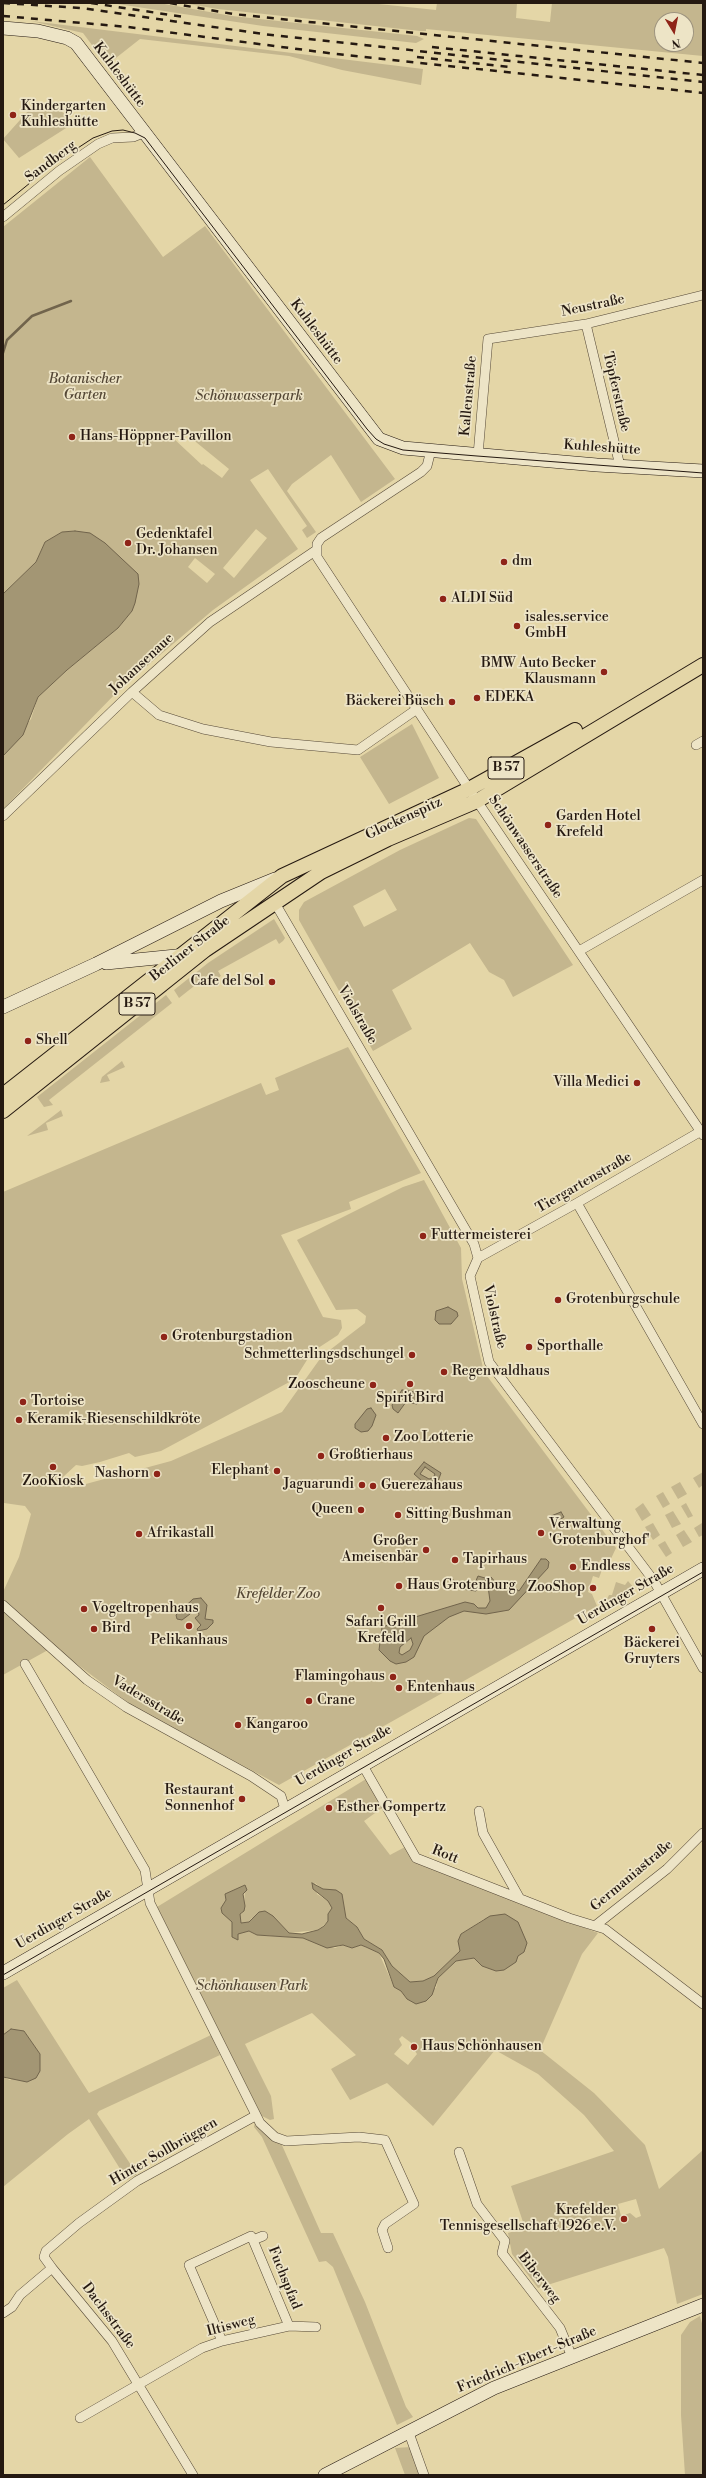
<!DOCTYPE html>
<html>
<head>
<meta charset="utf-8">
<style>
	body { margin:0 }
	#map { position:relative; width:706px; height:2478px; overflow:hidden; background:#e4d6a7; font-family:"Libre Bodoni",serif }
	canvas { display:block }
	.frame { position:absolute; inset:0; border:4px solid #251911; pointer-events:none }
	.north { position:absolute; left:654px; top:12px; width:40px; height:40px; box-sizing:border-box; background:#ede4c6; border:1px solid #9d937e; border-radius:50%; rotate:170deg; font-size:11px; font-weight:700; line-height:16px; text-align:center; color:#251911 }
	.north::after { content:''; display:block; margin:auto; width:14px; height:18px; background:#8f2418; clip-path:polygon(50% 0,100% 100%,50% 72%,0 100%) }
</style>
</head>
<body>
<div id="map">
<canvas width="706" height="2478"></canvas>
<div class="frame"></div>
<div class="north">N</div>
</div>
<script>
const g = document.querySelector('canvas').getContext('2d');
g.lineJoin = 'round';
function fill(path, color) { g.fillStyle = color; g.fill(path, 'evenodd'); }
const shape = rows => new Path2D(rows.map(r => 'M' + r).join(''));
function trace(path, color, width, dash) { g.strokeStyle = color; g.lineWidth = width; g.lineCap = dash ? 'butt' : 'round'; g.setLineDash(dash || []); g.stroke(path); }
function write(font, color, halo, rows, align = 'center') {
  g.font = font + ' "Libre Bodoni",serif'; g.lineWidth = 3.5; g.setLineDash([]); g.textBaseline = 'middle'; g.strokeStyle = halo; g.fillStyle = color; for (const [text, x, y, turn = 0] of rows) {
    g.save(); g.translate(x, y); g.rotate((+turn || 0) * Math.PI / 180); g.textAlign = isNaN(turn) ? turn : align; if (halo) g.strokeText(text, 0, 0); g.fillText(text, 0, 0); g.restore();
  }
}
fill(shape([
	[111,3,159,3,232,16,417,36,424,39,416,43,263,26],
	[183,3,369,3,436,10,437,3,517,3,516,18,550,22,552,3,703,3,703,56,426,29,426,31,420,31,357,24,218,9],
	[662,20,686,20,686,44,662,44],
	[31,21,423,69,421,85,342,70,289,56,140,39,107,65,83,33],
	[37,101,59,109,74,123,19,158,3,139],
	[90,157,163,257,205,226,395,479,361,502,331,455,292,484,287,491,316,532,307,538,302,530,307,526,268,469,250,480,298,549,213,610,120,689,3,809,3,756,31,719,38,697,67,670,118,628,132,611,75,531,62,532,45,542,36,562,3,594,3,227],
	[180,429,229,469,222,478,203,464,202,465,173,438],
	[256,529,267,538,234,578,223,568],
	[195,558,215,574,207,583,188,567],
	[412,724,439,778,389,804,360,757],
	[469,818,476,819,573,965,513,997,504,980,489,972,470,943,392,990,412,1029,373,1051,299,920,299,910,304,902,400,850],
	[385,889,397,910,364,927,353,906],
	[274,919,285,938,283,941,279,944,276,939,218,971,221,976,216,979,212,972,179,998,174,990,208,963],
	[166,988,167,991,36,1095,36,1091],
	[166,995,172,1003,49,1100,53,1105,44,1107,37,1097],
	[348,1047,421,1173,349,1202,351,1209,281,1235,323,1317,341,1320,342,1328,338,1335,312,1352,295,1379,161,1451,135,1457,129,1453,100,1462,82,1466,76,1465,63,1477,71,1488,171,1461,282,1412,322,1356,365,1323,366,1316,357,1309,336,1310,297,1240,403,1187,424,1180,461,1248,462,1279,484,1372,616,1548,609,1563,600,1560,598,1566,603,1567,599,1578,593,1576,588,1592,592,1594,597,1606,279,1785,131,1705,61,1652,3,1599,3,1592,19,1557,31,1514,25,1506,4,1503,3,1500,3,1192,261,1083,266,1095,279,1090,275,1078],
	[122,1061,125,1067,107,1075,110,1081,100,1083,102,1077],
	[61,1110,63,1116,46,1123,48,1130,27,1136],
	[703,1472,703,1485,699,1488,693,1478],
	[680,1482,687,1494,678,1499,671,1487],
	[663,1492,670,1504,663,1508,656,1496],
	[643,1503,651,1515,642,1521,635,1509],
	[686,1503,693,1516,688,1518,681,1506],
	[673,1511,681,1524,672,1528,665,1515],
	[653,1523,660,1535,653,1540,645,1527],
	[702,1523,703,1535,699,1537,694,1528],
	[684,1530,692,1542,683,1547,676,1535],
	[665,1541,672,1553,666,1557,658,1545],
	[628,1581,634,1588,610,1602,607,1599,609,1595,612,1595,616,1582,625,1585],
	[3,1609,48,1650,3,1675],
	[366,1779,382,1808,364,1821,390,1855,405,1847,415,1862,598,1933,582,1954,540,2050,594,2093,645,2145,659,2189,703,2150,703,2294,677,2304,668,2257,664,2248,538,2288,512,2254,508,2233,525,2228,511,2186,614,2151,584,2115,538,2074,495,2050,433,2126,387,2083,350,2100,331,2069,356,2055,312,2013,245,2044,271,2096,274,2119,270,2120,262,2116,157,1907],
	[315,1883,322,1889,342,1894,346,1918,357,1927,364,1939,382,1950,392,1966,410,1982,423,1981,434,1976,460,1951,461,1934,484,1919,488,1968,482,1966,474,1958,456,1961,438,1978,436,1988,407,1999,401,1991,394,1987,379,1953,366,1947,361,1945,352,1948,343,1945,335,1948,303,1938,257,1935,249,1931,243,1931,232,1937,232,1921,222,1913,221,1908,226,1900,226,1894,245,1885,244,1911,240,1914,240,1920,241,1923,249,1922,252,1918,273,1916,289,1933,318,1930,328,1921,328,1914,332,1908,328,1901,317,1894],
	[402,2036,418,2048,415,2051,417,2054,408,2065,394,2054,402,2045,399,2039],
	[636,2199,641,2216,636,2218,630,2213,621,2216,618,2204],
	[17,1980,89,2093,211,2035,220,2055,99,2111,97,2114,137,2174,127,2180,89,2119,68,2134,3,2187,3,2077,10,2080,40,2054,24,2031,3,2035,3,1988],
	[255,2121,281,2143,321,2233,333,2233,365,2302,406,2407,413,2417,397,2425,333,2267,326,2261,319,2262,262,2137,254,2127],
	[700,2316,703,2327,703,2475,685,2475,681,2415,681,2335,690,2322],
	[411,2447,421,2475,405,2475,395,2448]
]), '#c4b68e');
const water = shape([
	[75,531,90,533,105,543,138,574,139,584,135,603,132,611,118,628,67,670,38,697,23,735,3,756,3,594,36,562,45,542,62,532,75,531],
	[448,1307,457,1312,458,1316,451,1324,439,1324,435,1320,436,1311,448,1307],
	[402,1390,415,1392,418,1394,419,1402,417,1404,406,1402,398,1413,393,1409,392,1405,402,1390],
	[371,1408,376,1415,372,1426,368,1431,361,1432,355,1428,355,1424,367,1409,371,1408],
	[424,1462,441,1473,437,1484,430,1488,414,1474,424,1462],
	[425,1467,435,1474,433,1478,429,1479,420,1474,425,1467],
	[561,1512,564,1517,561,1519,551,1516,561,1512],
	[541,1559,546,1559,549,1562,548,1568,509,1610,486,1614,464,1611,449,1617,424,1636,414,1657,406,1662,396,1664,390,1661,379,1650,382,1627,465,1602,474,1604,478,1608,486,1608,490,1601,488,1586,482,1585,476,1591,462,1589,450,1586,450,1579,468,1585,475,1583,478,1576,485,1578,486,1581,491,1577,500,1588,513,1587,519,1591,541,1559],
	[411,1638,413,1644,410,1650,402,1655,399,1653,400,1647,411,1638],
	[201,1598,207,1605,205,1619,213,1620,213,1623,207,1629,198,1631,197,1629,201,1625,195,1618,199,1615,198,1610,192,1609,190,1614,182,1620,177,1619,176,1615,193,1599,201,1598],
	[312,1883,323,1889,336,1890,342,1894,346,1918,357,1927,364,1939,382,1950,392,1966,410,1982,423,1981,434,1976,460,1951,458,1941,461,1934,490,1916,505,1914,518,1922,527,1943,524,1952,518,1956,516,1962,504,1970,496,1971,482,1966,474,1958,456,1961,438,1978,432,1995,426,2001,416,2004,407,1999,401,1991,394,1987,384,1959,379,1953,366,1947,361,1945,352,1948,343,1945,327,1948,303,1938,257,1935,249,1931,238,1934,238,1940,232,1937,232,1922,222,1913,221,1908,226,1900,225,1894,245,1885,247,1890,243,1894,245,1906,244,1911,240,1914,241,1923,249,1922,259,1912,265,1911,273,1916,289,1933,302,1934,318,1930,324,1926,328,1921,328,1914,332,1908,328,1901,313,1889,312,1883],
	[11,2029,24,2031,40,2054,40,2071,36,2078,27,2082,3,2077,3,2035,11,2029]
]);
fill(water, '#a39674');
trace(water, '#71644c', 1);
trace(shape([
	[3,353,7,340,32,316,71,301]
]), '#71644c', 2.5);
const street = shape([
	[3,217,59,171,98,144,112,138,133,137,143,133],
	[586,324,620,466],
	[431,450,427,466,421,472,321,538,317,544,317,557,477,801,703,1135],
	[478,455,488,339,586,324,703,295],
	[132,692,159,715,203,729,271,742,358,750,417,709],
	[696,745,703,741],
	[3,816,132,692,210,622,315,551],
	[275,903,474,1244,478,1258,470,1276,489,1362,654,1581,703,1668],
	[579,951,703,880],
	[577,1203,703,1424],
	[478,1258,577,1203,703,1130],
	[3,1605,87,1680,126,1707,251,1776,281,1796,285,1809],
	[25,1664,145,1870,150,1903,260,2123,275,2137,286,2141,359,2137,385,2140,414,2204,385,2224,382,2230,388,2248],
	[362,1764,416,1858,569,1918,605,1929,703,2004],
	[479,1811,483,1833,520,1899],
	[596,1925,667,1869,703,1833],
	[459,2152,477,2204,505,2241,502,2253,560,2328,572,2357],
	[263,2236,253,2240,289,2326],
	[52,2268,112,2341,193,2475],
	[3,2313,12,2307,20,2295,52,2268,44,2257,46,2251,79,2223,137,2181,255,2116],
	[222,2341,189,2265,251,2236,253,2240],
	[80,2418,202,2348,222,2341,289,2326,316,2327],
	[409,2433,424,2475]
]);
const secondary = shape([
	[3,28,38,31,67,38,76,43,379,439,403,448,597,465,703,471],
	[106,963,186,955],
	[3,1007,96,964,221,901,275,879],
	[3,1973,703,1569],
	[325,2475,494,2388,703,2305]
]);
const primary = shape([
	[3,1095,282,876,469,789,575,730],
	[3,1111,205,950,321,872,388,839,477,801,703,665]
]);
trace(street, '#554836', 10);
trace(secondary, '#251911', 14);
trace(primary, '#251911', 16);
trace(street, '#ede4c6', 9);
trace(secondary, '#ede4c6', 13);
trace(primary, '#e4d6a7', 14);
trace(shape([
	[3,205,52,165,93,138,112,131,123,130,135,133,145,138,367,429,376,439,384,444,403,450,477,456,703,473],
	[3,1975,703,1572]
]), '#251911', 1);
trace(shape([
	[3,3,81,8,263,34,703,82],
	[91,3,184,17],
	[170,3,233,14,703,63],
	[3,16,128,27,336,54,703,93],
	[432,47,703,75],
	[417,57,510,67]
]), '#251911', 2.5, [7, 7]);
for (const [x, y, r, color] of [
	[13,115,4,"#8f2418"],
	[72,437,4,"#8f2418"],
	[128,543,4,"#8f2418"],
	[504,562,4,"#8f2418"],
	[443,599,4,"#8f2418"],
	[517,626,4,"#8f2418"],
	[604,672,4,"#8f2418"],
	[477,698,4,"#8f2418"],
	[452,702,4,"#8f2418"],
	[548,825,4,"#8f2418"],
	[272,982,4,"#8f2418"],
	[28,1041,4,"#8f2418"],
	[637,1083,4,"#8f2418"],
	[423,1236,4,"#8f2418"],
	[558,1300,4,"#8f2418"],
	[164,1337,4,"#8f2418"],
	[529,1347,4,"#8f2418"],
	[412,1355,4,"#8f2418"],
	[444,1372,4,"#8f2418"],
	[410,1384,4,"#8f2418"],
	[373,1385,4,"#8f2418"],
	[23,1402,4,"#8f2418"],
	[19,1420,4,"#8f2418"],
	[386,1438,4,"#8f2418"],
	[321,1456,4,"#8f2418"],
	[53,1467,4,"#8f2418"],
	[277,1471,4,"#8f2418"],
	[157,1474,4,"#8f2418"],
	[362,1485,4,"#8f2418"],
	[373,1486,4,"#8f2418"],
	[361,1510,4,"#8f2418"],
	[398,1515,4,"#8f2418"],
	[541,1533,4,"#8f2418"],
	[139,1534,4,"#8f2418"],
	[426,1550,4,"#8f2418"],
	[455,1560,4,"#8f2418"],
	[573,1567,4,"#8f2418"],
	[399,1586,4,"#8f2418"],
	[593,1588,4,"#8f2418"],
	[381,1608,4,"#8f2418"],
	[84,1609,4,"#8f2418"],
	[189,1626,4,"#8f2418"],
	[94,1629,4,"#8f2418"],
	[652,1629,4,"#8f2418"],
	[393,1677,4,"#8f2418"],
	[399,1688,4,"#8f2418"],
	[309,1701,4,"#8f2418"],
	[238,1725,4,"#8f2418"],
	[242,1799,4,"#8f2418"],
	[329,1808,4,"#8f2418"],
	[414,2047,4,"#8f2418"],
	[624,2219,4,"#8f2418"]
]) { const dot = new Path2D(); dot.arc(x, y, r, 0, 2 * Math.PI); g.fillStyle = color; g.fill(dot); trace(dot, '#ede4c6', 1.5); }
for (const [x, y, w] of [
	[506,768,36],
	[137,1004,36]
]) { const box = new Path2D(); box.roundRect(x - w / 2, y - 11, w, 22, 3); g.fillStyle = '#ede4c6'; g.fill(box); trace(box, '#251911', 1); }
write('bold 13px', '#251911', null, [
	["B 57",506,768],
	["B 57",137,1004]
]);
write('14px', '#251911', '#ede4c6', [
	["Kuhleshütte",119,75,53],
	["Sandberg",51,162,-37],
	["Neustraße",593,306,-12],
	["Kuhleshütte",316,332,53],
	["Töpferstraße",616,392,77],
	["Kallenstraße",469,396,-85],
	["Kuhleshütte",602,448,4],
	["Johansenaue",142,664,-43],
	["Glockenspitz",404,819,-25],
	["Schönwasserstraße",525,847,56],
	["Berliner Straße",190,949,-38],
	["Violstraße",357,1015,60],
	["Tiergartenstraße",584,1183,-30],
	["Violstraße",494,1317,77],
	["Uerdinger Straße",626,1595,-30],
	["Vadersstraße",148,1701,31],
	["Uerdinger Straße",344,1756,-30],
	["Rott",445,1855,22],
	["Germaniastraße",632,1876,-40],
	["Uerdinger Straße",64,1919,-30],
	["Hinter Sollbrüggen",164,2152,-30],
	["Fuchspfad",284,2278,68],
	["Biberweg",539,2278,52],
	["Dachsstraße",108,2316,53],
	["Iltisweg",231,2326,-15],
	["Friedrich-Ebert-Straße",527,2360,-23]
]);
write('14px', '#251911', '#ede4c6', [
	["Kindergarten",21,107],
	["Kuhleshütte",21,123],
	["Hans-Höppner-Pavillon",80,437],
	["Gedenktafel",136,535],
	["Dr. Johansen",136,551],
	["dm",512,562],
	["ALDI Süd",451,599],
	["isales.service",525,618],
	["GmbH",525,634],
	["BMW Auto Becker",596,664,"right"],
	["Klausmann",596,680,"right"],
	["EDEKA",485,698],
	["Bäckerei Büsch",444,702,"right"],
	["Garden Hotel",556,817],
	["Krefeld",556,833],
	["Cafe del Sol",264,982,"right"],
	["Shell",36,1041],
	["Villa Medici",629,1083,"right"],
	["Futtermeisterei",431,1236],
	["Grotenburgschule",566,1300],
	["Grotenburgstadion",172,1337],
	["Sporthalle",537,1347],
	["Schmetterlingsdschungel",404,1355,"right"],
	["Regenwaldhaus",452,1372],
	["Zooscheune",365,1385,"right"],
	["Spirit Bird",410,1399,"center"],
	["Tortoise",31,1402],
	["Keramik-Riesenschildkröte",27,1420],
	["Zoo Lotterie",394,1438],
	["Großtierhaus",329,1456],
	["Elephant",269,1471,"right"],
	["Nashorn",149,1474,"right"],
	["ZooKiosk",53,1482,"center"],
	["Jaguarundi",354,1485,"right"],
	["Guerezahaus",381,1486],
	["Queen",353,1510,"right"],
	["Sitting Bushman",406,1515],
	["Verwaltung",549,1525],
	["'Grotenburghof'",549,1541],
	["Afrikastall",147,1534],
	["Großer",418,1542,"right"],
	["Ameisenbär",418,1558,"right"],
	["Tapirhaus",463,1560],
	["Endless",581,1567],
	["Haus Grotenburg",407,1586],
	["ZooShop",585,1588,"right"],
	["Vogeltropenhaus",92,1609],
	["Safari Grill",381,1623,"center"],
	["Krefeld",381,1639,"center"],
	["Bird",102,1629],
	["Pelikanhaus",189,1641,"center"],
	["Bäckerei",652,1644,"center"],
	["Gruyters",652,1660,"center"],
	["Flamingohaus",385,1677,"right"],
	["Entenhaus",407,1688],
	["Crane",317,1701],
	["Kangaroo",246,1725],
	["Restaurant",234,1791,"right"],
	["Sonnenhof",234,1807,"right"],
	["Esther Gompertz",337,1808],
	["Haus Schönhausen",422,2047],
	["Krefelder",616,2211,"right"],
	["Tennisgesellschaft 1926 e.V.",616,2227,"right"]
], 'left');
write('italic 14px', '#554836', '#ede4c6', [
	["Botanischer",85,380],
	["Garten",85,396],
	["Schönwasserpark",249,397],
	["Krefelder Zoo",278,1595],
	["Schönhausen Park",252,1987]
]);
</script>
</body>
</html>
